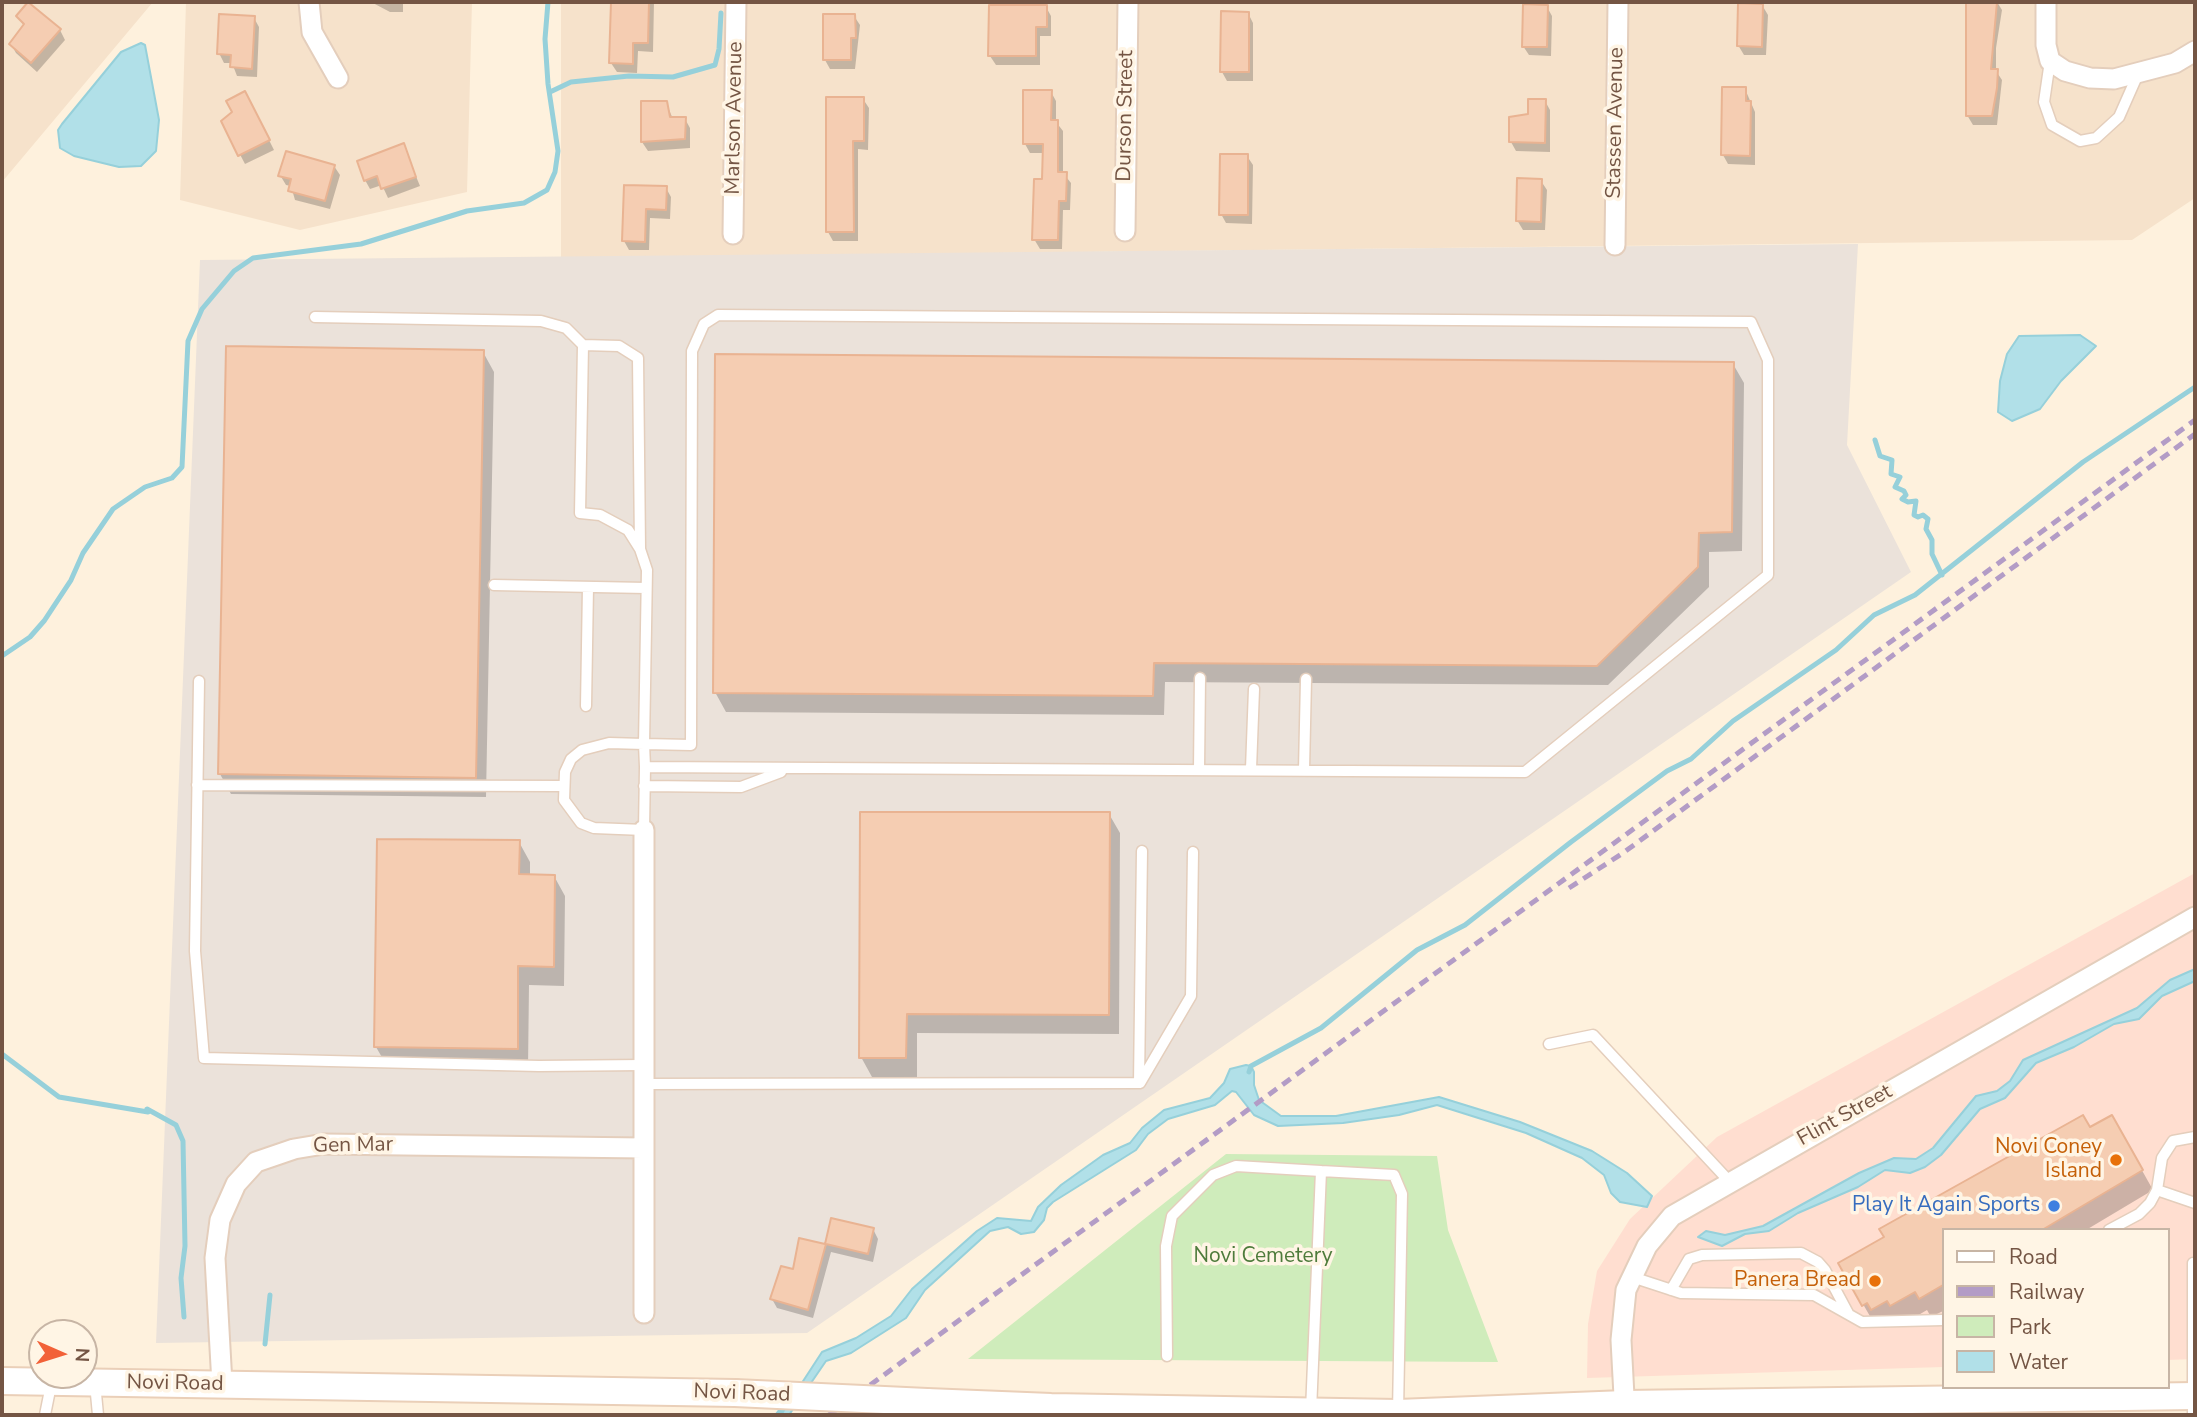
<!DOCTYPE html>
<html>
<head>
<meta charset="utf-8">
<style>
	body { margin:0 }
	#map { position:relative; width:2197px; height:1417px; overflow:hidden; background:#fef1dd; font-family:"Nunito Sans",sans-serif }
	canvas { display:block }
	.frame { position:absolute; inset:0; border:4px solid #745544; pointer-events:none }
	.legend { position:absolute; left:1942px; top:1228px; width:228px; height:161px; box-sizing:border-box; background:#fff5e5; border:2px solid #c7b5a5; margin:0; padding:9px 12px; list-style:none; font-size:21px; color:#745544 }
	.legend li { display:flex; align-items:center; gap:14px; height:35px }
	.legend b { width:35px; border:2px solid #c7b5a5 }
	.north { position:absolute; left:28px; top:1319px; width:70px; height:70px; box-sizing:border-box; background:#fff5e5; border:2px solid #c7b5a5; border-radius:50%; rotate:93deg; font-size:19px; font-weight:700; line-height:28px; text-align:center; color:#745544 }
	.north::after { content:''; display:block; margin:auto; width:24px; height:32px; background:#f26138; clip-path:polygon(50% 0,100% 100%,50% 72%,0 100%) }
</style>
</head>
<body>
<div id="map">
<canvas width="2197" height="1417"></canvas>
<div class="frame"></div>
<ul class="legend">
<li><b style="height:9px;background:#fff"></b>Road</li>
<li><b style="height:9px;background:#b39cc6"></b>Railway</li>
<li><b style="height:19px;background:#cfecbb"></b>Park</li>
<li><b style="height:19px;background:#b1e0e8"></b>Water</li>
</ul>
<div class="north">N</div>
</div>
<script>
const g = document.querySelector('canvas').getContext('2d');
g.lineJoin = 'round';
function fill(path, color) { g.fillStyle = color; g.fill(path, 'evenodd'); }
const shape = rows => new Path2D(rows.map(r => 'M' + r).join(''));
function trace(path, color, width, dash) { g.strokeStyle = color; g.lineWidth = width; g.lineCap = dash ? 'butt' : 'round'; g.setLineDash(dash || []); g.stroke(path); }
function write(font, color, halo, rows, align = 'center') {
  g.font = font + ' "Nunito Sans",sans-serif'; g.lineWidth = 7; g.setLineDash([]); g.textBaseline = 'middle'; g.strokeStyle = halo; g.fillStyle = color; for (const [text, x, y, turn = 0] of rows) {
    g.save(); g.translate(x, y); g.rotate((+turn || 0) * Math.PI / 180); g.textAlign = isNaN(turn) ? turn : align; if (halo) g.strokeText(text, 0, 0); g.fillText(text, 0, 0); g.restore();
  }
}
fill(shape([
	[2,2,153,2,2,182],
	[186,2,472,2,467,192,300,230,180,200],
	[561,2,2195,2,2195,198,2132,240,561,258]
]), '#f6e2cb');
fill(shape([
	[2195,873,2195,1359,2167,1360,2167,1230,1943,1230,1943,1367,1587,1378,1588,1324,1597,1271,1630,1219,1717,1137]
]), '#ffded0');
fill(shape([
	[1858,244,1847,445,1911,572,807,1333,156,1343,200,260]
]), '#ebe2da');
fill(shape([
	[1226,1154,1437,1156,1448,1230,1498,1362,968,1359]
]), '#cfecbb');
const water = shape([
	[141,43,145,45,159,120,156,151,141,166,119,167,74,156,60,148,58,130,62,124,121,52,141,43],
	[2080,335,2096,346,2061,381,2040,409,2012,421,1998,412,2000,381,2007,354,2019,336,2080,335],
	[2195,969,2195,981,2162,996,2139,1019,2114,1024,2074,1047,2036,1063,2005,1098,1980,1109,1941,1155,1925,1167,1910,1173,1885,1170,1858,1187,1798,1213,1769,1231,1745,1234,1722,1246,1698,1237,1706,1231,1725,1235,1763,1226,1859,1173,1894,1158,1916,1159,1933,1148,1976,1096,1997,1091,2010,1081,2023,1060,2137,1008,2170,980,2195,969],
	[1246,1065,1251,1066,1254,1072,1254,1085,1259,1100,1281,1116,1336,1116,1439,1097,1520,1122,1592,1151,1627,1173,1652,1196,1647,1207,1620,1202,1611,1193,1604,1175,1582,1158,1526,1133,1437,1105,1399,1115,1343,1123,1278,1126,1254,1115,1236,1092,1232,1091,1215,1105,1168,1119,1148,1134,1136,1150,1053,1202,1047,1208,1044,1220,1034,1232,1021,1234,1008,1227,990,1231,925,1290,906,1318,851,1353,826,1361,789,1415,781,1415,822,1352,856,1338,891,1316,912,1289,977,1231,997,1218,1031,1221,1038,1207,1061,1185,1103,1155,1130,1143,1142,1128,1164,1110,1210,1098,1224,1083,1230,1069,1246,1065]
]);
fill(water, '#b1e0e8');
trace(water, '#96d0da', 2);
fill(shape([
	[371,2,403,2,403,12,390,12],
	[613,2,654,2,653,52,638,51,637,73,617,72,611,63],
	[1966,2,1997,2,2002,10,1996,48,1996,71,2002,80,1997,125,1973,125,1967,115],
	[29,3,60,30,65,40,37,72,16,53,11,44,24,26,18,16],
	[1762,5,1768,15,1766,55,1744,55,1738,45],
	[1046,7,1051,16,1051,36,1040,36,1040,65,996,65,990,56],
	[1547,7,1552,16,1551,56,1529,55,1523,46],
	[1248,13,1253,23,1253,81,1227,81,1222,72],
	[854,16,860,25,855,69,830,69,825,60],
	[254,18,259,27,257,77,237,76,232,63,224,63,219,53],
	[1745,89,1755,112,1755,165,1728,164,1723,155],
	[1051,92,1056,101,1056,122,1063,131,1063,173,1071,183,1070,210,1063,210,1062,249,1040,249,1034,239,1044,181,1044,153,1030,153,1025,144],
	[863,99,869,108,868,150,858,149,858,241,833,241,828,232],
	[1545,101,1550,110,1550,152,1516,151,1511,142],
	[250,102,274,150,245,164,223,122],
	[643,103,666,103,673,119,685,119,690,128,690,148,648,151,642,142],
	[403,145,420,186,388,198,382,185,370,189,365,180],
	[1247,156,1253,165,1252,224,1226,223,1221,214],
	[334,166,340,175,330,209,295,200,291,186,286,185,280,175],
	[1541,181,1547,190,1545,230,1523,230,1517,220],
	[625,187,666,188,671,197,670,219,650,218,649,250,629,250,624,241],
	[483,352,494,372,486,797,231,794,220,774],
	[1733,364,1744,383,1742,551,1709,552,1709,587,1608,685,1165,682,1164,715,726,712,715,692],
	[1109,814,1120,833,1119,1034,917,1033,917,1077,872,1077,861,1057],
	[519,842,530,862,530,876,554,876,565,896,564,986,529,985,528,1068,387,1066,376,1047],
	[2112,1117,2153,1190,2086,1230,1943,1230,1943,1311,1931,1317,1927,1310,1903,1324,1900,1319,1884,1328,1880,1322,1875,1325,1840,1264],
	[832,1220,873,1229,878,1239,873,1262,831,1252,813,1318,777,1308,772,1299,794,1271,801,1240,826,1246]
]), '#0003');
trace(shape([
	[550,92,571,82,629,76,673,77,715,65,719,49,721,13],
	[1875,440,1880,456,1892,460,1891,474,1900,477,1895,487,1904,491,1906,495,1902,499,1908,502,1916,501,1914,515,1918,517,1923,515,1928,519,1926,529,1932,540,1932,554,1942,575],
	[2,656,30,637,44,621,71,580,83,553,113,509,145,487,172,478,182,467,188,341,202,309,234,271,253,258,361,244,467,211,524,203,547,190,555,172,558,151,548,84,545,39,548,2],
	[2,1054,59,1097,148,1112,147,1109,176,1125,183,1141,185,1246,181,1278,184,1317],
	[1249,1072,1251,1066,1321,1028,1417,950,1465,925,1571,842,1667,771,1691,759,1733,721,1836,650,1874,615,1915,595,2083,462,2195,387],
	[265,1344,270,1295],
	[777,1415,786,1404]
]), '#96d0da', 5);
const building = shape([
	[28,2,61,29,31,63,9,44,24,24,16,16,28,2],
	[611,2,649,2,648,43,633,43,633,64,609,63,611,2],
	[1966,2,1997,2,1991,69,1998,69,1997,88,1992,116,1966,116,1966,2],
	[1738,3,1763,4,1762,47,1737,46,1738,3],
	[1523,4,1548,5,1547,47,1522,47,1523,4],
	[989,5,1047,5,1047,27,1036,27,1036,56,988,56,989,5],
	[1221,11,1249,12,1249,72,1220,72,1221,11],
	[219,14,255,16,252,69,230,67,231,55,217,54,219,14],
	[823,14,855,14,856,38,851,38,851,60,823,60,823,14],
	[1722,87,1746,87,1746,101,1751,101,1750,156,1721,155,1722,87],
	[1023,90,1052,90,1051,120,1058,120,1058,172,1067,172,1066,201,1059,201,1058,240,1032,240,1034,179,1042,179,1043,144,1023,144,1023,90],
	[245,91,270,140,238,156,221,121,232,112,226,101,245,91],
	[826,97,864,97,864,141,853,141,854,232,826,232,826,97],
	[1528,99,1546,99,1545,143,1509,142,1509,117,1528,114,1528,99],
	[641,101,667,101,670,117,686,117,685,139,641,142,641,101],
	[404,143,416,177,381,189,377,176,364,181,357,161,404,143],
	[286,151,335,165,325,201,288,191,291,179,278,176,286,151],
	[1220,154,1248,154,1248,215,1219,215,1220,154],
	[1517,178,1542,179,1541,222,1516,221,1517,178],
	[624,185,667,186,666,210,646,209,645,242,622,241,624,185],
	[226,346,484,350,476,778,218,774,226,346],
	[715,354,1734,362,1732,532,1699,533,1698,567,1597,666,1154,663,1153,696,713,693,715,354],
	[860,812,1110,812,1109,1015,907,1014,906,1058,859,1058,860,812],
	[377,839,520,840,519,874,555,875,554,967,518,966,518,1049,374,1047,377,839],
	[2083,1115,2090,1127,2112,1115,2143,1170,2042,1230,1943,1230,1943,1285,1919,1299,1915,1292,1890,1306,1887,1301,1871,1310,1867,1303,1862,1306,1838,1263,1884,1237,1879,1229,2083,1115],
	[831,1218,874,1228,868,1254,826,1244,808,1310,770,1299,781,1266,793,1269,799,1238,825,1244,831,1218]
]);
fill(building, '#f5cdb2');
trace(building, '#e9b392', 2);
const service = shape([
	[2050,61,2044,102,2052,125,2080,141,2096,138,2119,117,2138,74],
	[315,317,541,321,566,328,583,345],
	[640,549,638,358,619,346,583,345,580,513,600,515,628,530,640,549,647,570,644,744,645,767,644,830,594,828,581,823,564,800,565,772,571,759,582,750,609,743,644,744,691,745,692,351,704,324,718,315,1751,322,1768,360,1768,575,1525,772,645,767],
	[494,585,646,588],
	[199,681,195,951,204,1058,539,1066,643,1065],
	[586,706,588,587],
	[1199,769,1200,678],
	[1251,769,1254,689],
	[1304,770,1306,679],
	[197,785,562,786],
	[644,786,741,787,781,772],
	[1549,1044,1593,1035,1729,1181],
	[1140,1083,1191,996,1193,852],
	[643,1084,1139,1083,1142,851],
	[2157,1190,2195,1203],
	[2109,1230,2139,1214,2150,1203,2157,1190,2162,1158,2173,1141,2195,1137],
	[2193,1263,2193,1415],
	[1632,1277,1681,1293,1814,1295,1862,1322,1943,1320],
	[1671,1290,1689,1259,1702,1255,1801,1253,1818,1262,1825,1270,1848,1313],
	[1167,1356,1166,1246,1172,1216,1213,1175,1236,1166,1321,1171],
	[95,1383,98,1415],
	[1311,1411,1321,1171,1394,1175,1402,1194,1398,1412],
	[45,1415,51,1385]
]);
const minor = shape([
	[309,2,312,32,338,78],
	[2046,2,2046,45,2050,61,2065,71,2090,78,2114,79,2175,63,2195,51],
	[1125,231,1128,2],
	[733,234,736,2],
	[1615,245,1618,2],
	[644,830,644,1313],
	[222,1384,215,1258,220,1220,236,1184,256,1162,294,1149,324,1144,643,1148],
	[1625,1415,1621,1340,1626,1290,1647,1246,1672,1216,2195,917]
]);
const secondary = shape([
	[2,1381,735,1393],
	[927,1402,1051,1407,1398,1413,1625,1404,2195,1396]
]);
trace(service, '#e4cebc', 13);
trace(minor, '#e4cebc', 23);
trace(secondary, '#eacfb8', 30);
trace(service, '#fff', 10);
trace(minor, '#fff', 19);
trace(secondary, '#fff', 26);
trace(shape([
	[1569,888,1623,853,2195,434],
	[829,1415,2195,420]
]), '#b39cc6', 5, [10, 7]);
const secondaryBridge = shape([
	[735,1393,927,1402]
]);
trace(secondaryBridge, '#eacfb8', 30, []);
trace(secondaryBridge, '#fff', 26);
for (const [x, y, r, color] of [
	[2116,1160,7,"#e8710a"],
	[2054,1206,7,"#3f7fe0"],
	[1875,1281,7,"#e8710a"]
]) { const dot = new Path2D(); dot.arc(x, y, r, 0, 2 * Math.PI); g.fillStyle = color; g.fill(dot); trace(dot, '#fff5e5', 2.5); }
write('21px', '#745544', '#fff5e5', [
	["Durson Street",1126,116,-89],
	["Marlson Avenue",735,118,-89],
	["Stassen Avenue",1616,123,-89],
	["Flint Street",1845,1116,-29],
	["Gen Mar",353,1146,-1],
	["Novi Road",175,1384,1],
	["Novi Road",742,1394,2]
]);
write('21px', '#c56008', '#fff5e5', [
	["Novi Coney",2102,1148],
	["Island",2102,1172],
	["Panera Bread",1861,1281]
], 'right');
write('21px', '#366cbe', '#fff5e5', [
	["Play It Again Sports",2040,1206]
], 'right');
write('21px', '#4e7b3b', '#fff5e5', [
	["Novi Cemetery",1263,1257]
]);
</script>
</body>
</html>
